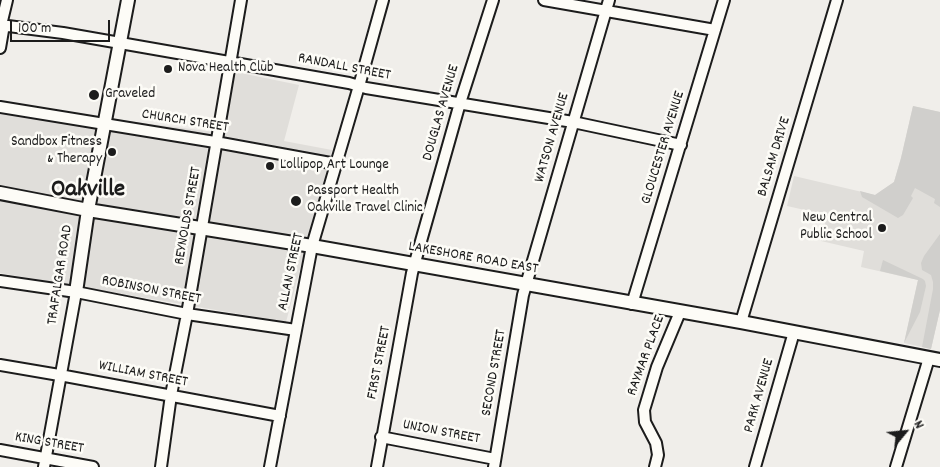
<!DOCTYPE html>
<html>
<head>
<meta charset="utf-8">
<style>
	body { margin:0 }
	#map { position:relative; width:940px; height:467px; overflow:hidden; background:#f0eeea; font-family:Dekko,sans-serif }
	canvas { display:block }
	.north { position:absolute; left:880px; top:407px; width:50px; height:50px; -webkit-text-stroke:4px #fdfcf7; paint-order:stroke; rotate:62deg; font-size:14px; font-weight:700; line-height:20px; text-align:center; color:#1c1c1c }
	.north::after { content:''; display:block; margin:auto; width:18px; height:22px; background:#1c1c1c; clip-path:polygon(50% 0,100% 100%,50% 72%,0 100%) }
	.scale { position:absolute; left:10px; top:20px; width:100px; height:22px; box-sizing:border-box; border:2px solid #1c1c1c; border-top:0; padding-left:6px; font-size:15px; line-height:18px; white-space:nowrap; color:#1c1c1c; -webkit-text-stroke:4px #fdfcf7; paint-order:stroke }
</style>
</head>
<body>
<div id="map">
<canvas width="940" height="467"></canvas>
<div class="north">N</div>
<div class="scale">100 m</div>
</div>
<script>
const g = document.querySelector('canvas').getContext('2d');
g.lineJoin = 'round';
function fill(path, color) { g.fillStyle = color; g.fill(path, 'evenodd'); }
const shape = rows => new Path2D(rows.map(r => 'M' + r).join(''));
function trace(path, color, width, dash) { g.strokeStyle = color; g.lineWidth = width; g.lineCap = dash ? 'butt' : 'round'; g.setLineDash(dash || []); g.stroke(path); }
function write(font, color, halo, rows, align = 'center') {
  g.font = font + ' Dekko,sans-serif'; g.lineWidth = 5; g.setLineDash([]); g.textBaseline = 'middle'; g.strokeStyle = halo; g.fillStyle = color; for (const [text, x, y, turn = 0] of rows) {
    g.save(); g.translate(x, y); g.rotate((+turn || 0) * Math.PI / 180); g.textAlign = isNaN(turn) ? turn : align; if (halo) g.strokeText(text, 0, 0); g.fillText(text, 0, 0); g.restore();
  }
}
fill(shape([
	[236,72,299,85,284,141,332,150,286,322,0,273,0,105,223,133],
	[913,106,940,112,940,310,931,349,904,343,918,280,861,267,864,251,821,241,827,215,787,206,794,176,875,195,894,182,901,158]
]), '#e0deda');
fill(shape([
	[913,106,940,112,940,207,934,203,935,199,915,188,911,196,913,198,903,215,898,218,862,197,860,191,875,195,894,182,901,158],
	[940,234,940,310,931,349,922,347,933,289,933,282,931,275,922,270,921,263,924,256],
	[883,260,923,279,925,281,926,286,920,312,904,343,918,280,880,271]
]), '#d0cfcc');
const minor = shape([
	[544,0,715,30],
	[0,25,63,33,349,83,366,88,573,122,681,145],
	[1,25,7,0],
	[0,48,4,25],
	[0,107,221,143,336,164],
	[0,281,76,292,187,314,296,330],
	[632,304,724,0],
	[741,322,837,0],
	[0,365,65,376,280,416],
	[381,437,495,459],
	[0,450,93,467],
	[44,467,76,292],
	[161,467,171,395,187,314,241,0],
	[270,467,312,246,359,86,383,0],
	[377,467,412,273,460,103,493,0],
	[494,467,523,295,609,0],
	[655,467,658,455,656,443,645,422,644,410,657,367,680,312],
	[755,467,794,332],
	[896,467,929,358]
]);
const major = shape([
	[0,193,88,210,312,246,741,322,940,360],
	[76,292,88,210,128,0]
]);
trace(minor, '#1c1c1c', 14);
trace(major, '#1c1c1c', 16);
trace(minor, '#fdfcf7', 10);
trace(major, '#fdfcf7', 12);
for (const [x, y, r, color] of [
	[168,69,5,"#1c1c1c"],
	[94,95,6,"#1c1c1c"],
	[112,152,5,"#1c1c1c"],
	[270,166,5,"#1c1c1c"],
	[296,201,6,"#1c1c1c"],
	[882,228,5,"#1c1c1c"]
]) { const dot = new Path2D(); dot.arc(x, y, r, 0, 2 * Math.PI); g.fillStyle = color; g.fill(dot); trace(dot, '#fdfcf7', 2); }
write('15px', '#1c1c1c', '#fdfcf7', [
	["RANDALL STREET",344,68,11],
	["DOUGLAS AVENUE",442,113,-74],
	["CHURCH STREET",185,122,9],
	["WATSON AVENUE",553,138,-74],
	["GLOUCESTER AVENUE",664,148,-73],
	["BALSAM DRIVE",775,157,-73],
	["REYNOLDS STREET",189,216,-80],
	["LAKESHORE ROAD EAST",473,259,10],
	["ALLAN STREET",292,272,-78],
	["TRAFALGAR ROAD",61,275,-81],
	["ROBINSON STREET",151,291,11],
	["RAYMAR PLACE",647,356,-70],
	["FIRST STREET",380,363,-79],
	["SECOND STREET",495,373,-80],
	["WILLIAM STREET",143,375,11],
	["PARK AVENUE",760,396,-74],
	["UNION STREET",441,433,11],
	["KING STREET",49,444,10]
]);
write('15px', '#1c1c1c', '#fdfcf7', [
	["Nova Health Club",178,69],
	["Graveled",105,95],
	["Sandbox Fitness",102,143,"right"],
	["& Therapy",102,160,"right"],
	["Lollipop Art Lounge",280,166],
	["Passport Health",307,192],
	["Oakville Travel Clinic",307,209],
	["New Central",872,219,"right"],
	["Public School",872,236,"right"]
], 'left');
write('bold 25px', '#1c1c1c', '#fdfcf7', [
	["Oakville",88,192]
]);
</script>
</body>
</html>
